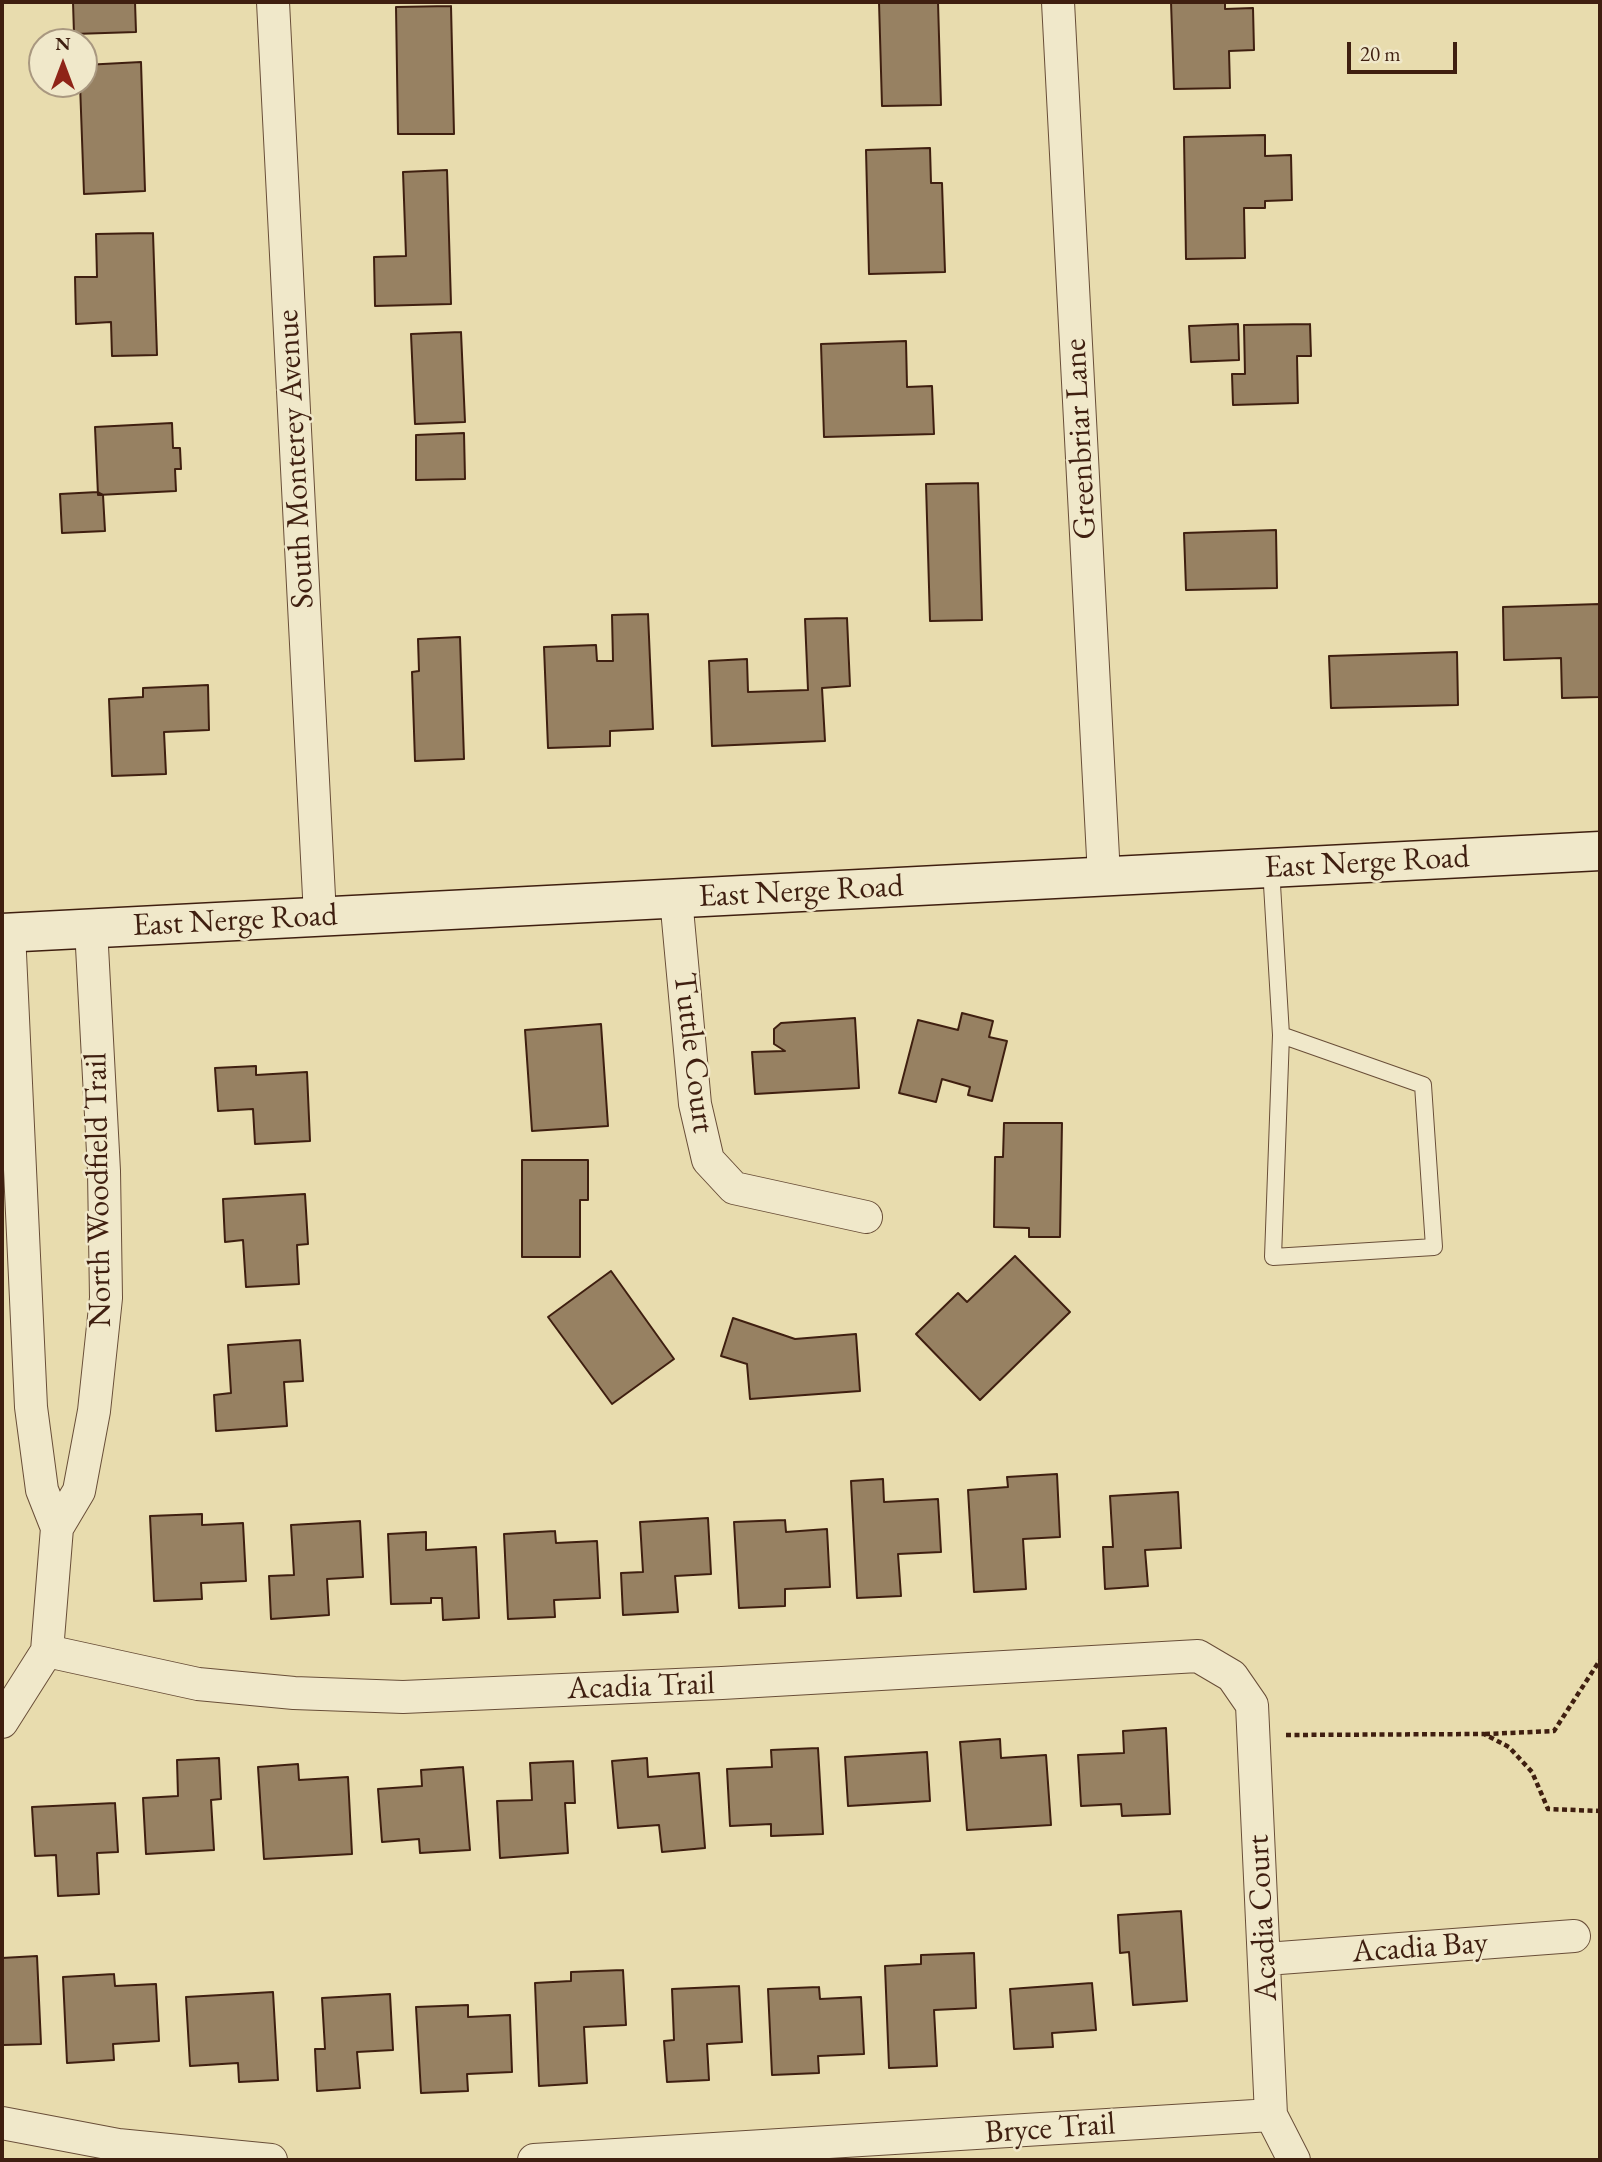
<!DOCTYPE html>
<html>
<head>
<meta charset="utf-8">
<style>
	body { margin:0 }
	#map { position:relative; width:1602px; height:2162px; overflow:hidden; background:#e8dcae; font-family:"EB Garamond",serif }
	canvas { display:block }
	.frame { position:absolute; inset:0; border:4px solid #3f1f10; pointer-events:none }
	.north { position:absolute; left:28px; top:28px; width:70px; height:70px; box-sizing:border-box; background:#f0e8ca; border:2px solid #a99880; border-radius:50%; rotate:0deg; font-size:19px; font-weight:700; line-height:28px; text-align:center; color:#3f1f10 }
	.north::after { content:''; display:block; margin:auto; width:24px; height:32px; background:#8f2418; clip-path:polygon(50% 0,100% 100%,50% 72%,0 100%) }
	.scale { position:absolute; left:1347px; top:42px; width:110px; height:32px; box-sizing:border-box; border:4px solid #3f1f10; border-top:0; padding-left:9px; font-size:21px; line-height:24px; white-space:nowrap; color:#3f1f10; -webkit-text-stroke:5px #f0e8ca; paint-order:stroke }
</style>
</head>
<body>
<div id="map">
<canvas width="1602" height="2162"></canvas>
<div class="frame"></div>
<div class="north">N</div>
<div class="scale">20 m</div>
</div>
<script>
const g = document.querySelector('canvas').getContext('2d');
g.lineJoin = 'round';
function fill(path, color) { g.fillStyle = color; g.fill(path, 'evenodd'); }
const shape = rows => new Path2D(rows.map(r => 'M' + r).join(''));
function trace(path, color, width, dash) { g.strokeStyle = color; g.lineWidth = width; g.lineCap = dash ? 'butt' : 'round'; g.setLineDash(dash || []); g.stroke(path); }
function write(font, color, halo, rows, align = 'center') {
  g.font = font + ' "EB Garamond",serif'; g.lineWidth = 5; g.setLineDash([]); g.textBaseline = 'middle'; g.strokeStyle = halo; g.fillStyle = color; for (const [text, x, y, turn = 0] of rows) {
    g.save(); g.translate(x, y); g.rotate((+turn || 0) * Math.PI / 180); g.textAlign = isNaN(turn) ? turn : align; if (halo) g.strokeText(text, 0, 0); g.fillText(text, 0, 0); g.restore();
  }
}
const building = shape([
	[73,2,135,2,136,32,74,34,73,2],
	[879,2,938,2,941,105,882,106,879,2],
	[1171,2,1225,2,1225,9,1253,8,1254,50,1229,51,1230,88,1174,89,1171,2],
	[451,6,454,134,398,134,396,7,451,6],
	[141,62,145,191,84,194,80,84,84,84,84,65,141,62],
	[1265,135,1265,156,1291,155,1292,200,1265,201,1265,208,1244,208,1245,258,1186,259,1184,137,1265,135],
	[930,148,931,183,942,183,945,272,869,274,866,150,930,148],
	[447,170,451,304,375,306,374,257,406,256,403,172,447,170],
	[153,233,157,355,112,356,111,322,76,324,75,277,97,277,96,234,153,233],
	[1238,324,1239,360,1191,362,1189,326,1238,324],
	[1310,324,1311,356,1297,356,1298,403,1233,405,1232,374,1245,374,1244,325,1310,324],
	[461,332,465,422,415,424,411,334,461,332],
	[906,341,907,387,932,386,934,434,824,437,821,344,906,341],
	[172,423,173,448,180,448,181,469,175,469,176,491,98,495,95,427,172,423],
	[464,433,465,479,416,480,416,435,464,433],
	[978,483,982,620,930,621,926,484,978,483],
	[98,492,103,495,105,531,62,533,60,494,98,492],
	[1276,530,1277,588,1186,590,1184,533,1276,530],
	[1600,604,1600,697,1562,698,1561,658,1504,660,1503,607,1600,604],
	[648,614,653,729,610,731,610,746,548,748,544,647,596,645,597,661,613,661,612,615,648,614],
	[847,618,850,686,822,688,825,741,712,746,709,661,747,659,748,692,808,690,805,619,847,618],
	[460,637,464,759,415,761,412,672,419,671,418,639,460,637],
	[1457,652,1458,705,1331,708,1329,656,1457,652],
	[208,685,209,730,164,732,166,774,112,776,109,699,143,697,143,688,208,685],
	[962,1013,993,1021,989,1037,1007,1041,992,1101,968,1095,970,1087,942,1079,936,1102,899,1093,918,1020,958,1030,962,1013],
	[855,1018,859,1088,755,1094,752,1052,785,1051,774,1044,774,1029,781,1023,855,1018],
	[601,1024,608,1126,532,1131,525,1030,601,1024],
	[256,1066,256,1075,307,1072,310,1141,255,1144,253,1109,218,1111,215,1068,256,1066],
	[1004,1123,1062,1123,1060,1237,1029,1237,1029,1228,994,1227,995,1157,1003,1157,1004,1123],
	[522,1160,588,1160,588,1200,580,1200,580,1257,522,1257,522,1160],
	[305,1194,308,1244,297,1245,299,1284,246,1287,243,1240,225,1242,223,1199,305,1194],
	[1015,1256,1070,1312,980,1400,916,1334,958,1293,967,1302,1015,1256],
	[611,1271,674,1359,612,1404,548,1317,611,1271],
	[733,1318,795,1339,856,1334,860,1391,750,1399,747,1364,721,1356,733,1318],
	[300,1340,303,1381,284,1382,287,1426,216,1431,214,1395,231,1393,228,1345,300,1340],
	[1057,1474,1060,1537,1023,1539,1026,1589,974,1592,968,1490,1008,1487,1007,1477,1057,1474],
	[883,1479,884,1502,938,1499,941,1552,898,1554,901,1596,857,1598,851,1481,883,1479],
	[1178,1492,1181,1548,1145,1550,1148,1586,1105,1589,1103,1547,1113,1547,1110,1496,1178,1492],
	[202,1514,202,1525,243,1523,246,1581,201,1583,202,1599,154,1601,150,1516,202,1514],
	[708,1518,711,1574,675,1576,678,1612,623,1615,621,1573,643,1572,640,1522,708,1518],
	[785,1520,786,1532,827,1529,830,1587,785,1589,785,1606,739,1608,734,1522,785,1520],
	[360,1521,363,1577,327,1579,329,1615,271,1619,269,1576,294,1575,291,1525,360,1521],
	[555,1531,556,1543,597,1541,600,1598,554,1600,555,1617,508,1619,504,1534,555,1531],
	[426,1532,426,1550,476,1547,479,1618,443,1620,442,1598,431,1598,431,1603,391,1604,388,1534,426,1532],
	[1166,1728,1170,1814,1122,1816,1121,1804,1081,1806,1078,1755,1124,1753,1123,1731,1166,1728],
	[1000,1739,1001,1758,1046,1755,1051,1825,967,1830,960,1742,1000,1739],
	[818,1748,823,1834,771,1836,771,1824,730,1826,727,1769,772,1767,771,1750,818,1748],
	[927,1752,930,1801,848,1806,845,1757,927,1752],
	[219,1758,221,1799,211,1800,214,1850,146,1854,143,1798,178,1796,177,1760,219,1758],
	[647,1758,648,1777,699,1773,705,1848,662,1852,659,1825,618,1828,612,1761,647,1758],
	[573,1761,575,1803,565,1803,568,1853,500,1858,497,1801,532,1800,530,1763,573,1761],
	[298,1764,299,1780,348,1777,352,1854,264,1859,258,1767,298,1764],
	[463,1767,470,1850,420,1853,419,1839,382,1842,378,1789,422,1786,421,1770,463,1767],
	[115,1803,118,1852,97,1853,99,1894,58,1896,56,1855,35,1856,32,1807,115,1803],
	[1181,1911,1187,2001,1133,2005,1129,1952,1120,1953,1118,1915,1181,1911],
	[974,1953,976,2008,934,2010,937,2066,889,2068,885,1966,921,1964,921,1955,974,1953],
	[37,1956,41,2044,3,2045,2,1958,37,1956],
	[623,1970,626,2025,584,2027,587,2083,539,2086,535,1983,571,1981,571,1972,623,1970],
	[114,1974,115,1986,156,1984,159,2041,113,2044,114,2060,67,2063,63,1977,114,1974],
	[1092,1983,1096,2030,1052,2033,1053,2047,1014,2049,1010,1989,1092,1983],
	[739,1986,742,2042,707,2044,709,2080,667,2082,664,2041,674,2040,672,1989,739,1986],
	[819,1987,820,1999,861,1997,864,2054,818,2056,819,2073,772,2075,768,1989,819,1987],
	[273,1992,278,2080,239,2082,238,2063,190,2066,186,1997,273,1992],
	[390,1994,393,2050,357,2052,360,2088,317,2091,315,2049,325,2049,322,1998,390,1994],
	[468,2005,468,2017,510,2015,512,2072,467,2074,468,2091,421,2093,416,2007,468,2005]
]);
fill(building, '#978162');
trace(building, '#3f1f10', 2);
const service = shape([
	[1271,868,1281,1035,1273,1257,1434,1247,1423,1085,1281,1035]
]);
const minor = shape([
	[273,2,320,916],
	[1058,2,1104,876],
	[676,898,695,1104,708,1160,734,1188,866,1217],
	[9,932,31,1407,42,1490,57,1528,79,1491,94,1411,106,1298,104,1171,91,928],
	[47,1651,198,1684,294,1693,403,1697,722,1683,1198,1656,1232,1676,1252,1705,1271,2115,1294,2160],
	[2,1722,47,1651,57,1528],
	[1266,1959,1574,1936],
	[2,2123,118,2145,271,2160],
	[534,2160,1271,2115]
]);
const secondary = shape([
	[2,933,1600,851]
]);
trace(service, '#694e38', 18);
trace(minor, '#694e38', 34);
trace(secondary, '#3f1f10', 41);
trace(shape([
	[1485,1734,1554,1731,1600,1660],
	[1286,1735,1484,1734,1509,1747,1532,1772,1548,1809,1600,1811]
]), '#3f1f10', 4.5, [5, 3.5]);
trace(service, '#f0e8ca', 16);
trace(minor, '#f0e8ca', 32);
trace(secondary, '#f0e8ca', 38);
write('32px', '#3f1f10', '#f0e8ca', [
	["Greenbriar Lane",1081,439,-93],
	["South Monterey Avenue",296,459,-93],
	["East Nerge Road",1367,863,-3],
	["East Nerge Road",801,892,-3],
	["East Nerge Road",235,921,-3],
	["Tuttle Court",693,1053,83],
	["North Woodfield Trail",99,1190,-91],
	["Acadia Trail",641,1687,-2],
	["Acadia Court",1263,1918,-93],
	["Acadia Bay",1420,1948,-4],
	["Bryce Trail",1050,2129,-4]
]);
</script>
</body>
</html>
